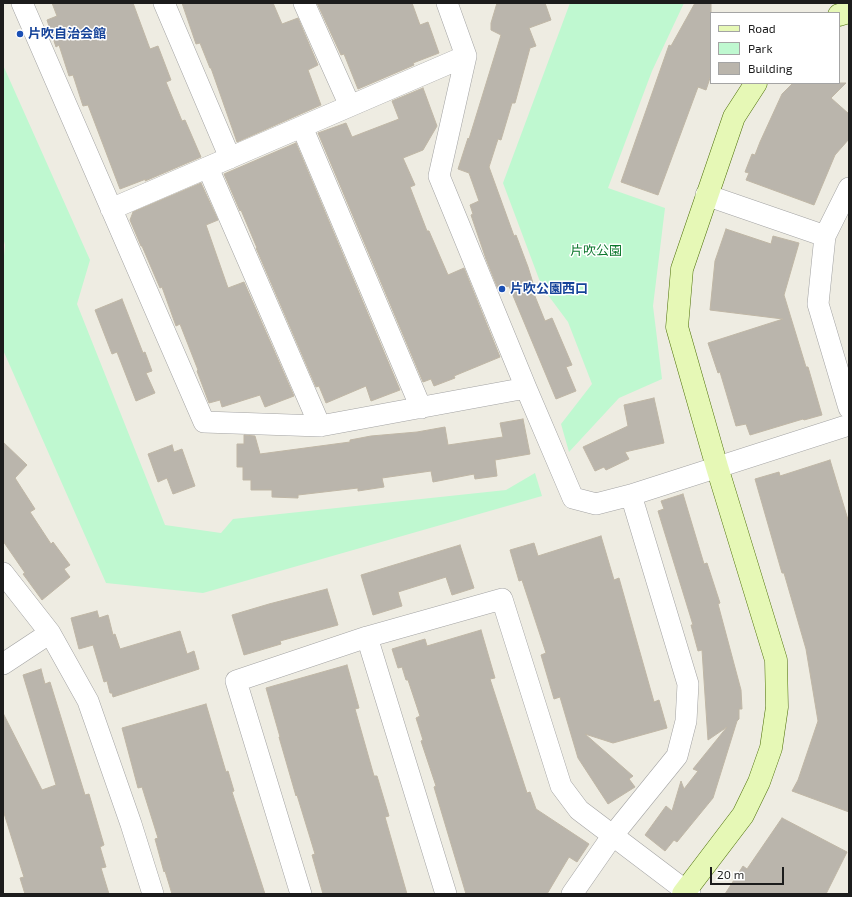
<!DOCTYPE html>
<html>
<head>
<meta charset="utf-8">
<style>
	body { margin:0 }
	#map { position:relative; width:852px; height:897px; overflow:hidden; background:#eeece2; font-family:"Exo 2",sans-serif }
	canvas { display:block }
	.frame { position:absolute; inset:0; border:4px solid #1c1c1c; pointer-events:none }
	.legend { position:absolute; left:710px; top:12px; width:130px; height:72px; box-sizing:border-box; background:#fff; border:1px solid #a4a4a4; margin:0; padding:5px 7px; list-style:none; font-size:12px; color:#1c1c1c }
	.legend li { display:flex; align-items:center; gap:8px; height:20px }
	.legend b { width:20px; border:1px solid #a4a4a4 }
	.scale { position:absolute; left:710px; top:867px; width:74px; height:18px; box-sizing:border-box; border:2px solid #1c1c1c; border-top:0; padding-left:5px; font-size:12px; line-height:14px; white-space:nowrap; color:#1c1c1c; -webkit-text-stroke:3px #fff; paint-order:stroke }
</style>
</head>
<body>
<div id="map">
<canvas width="852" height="897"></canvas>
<div class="frame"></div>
<ul class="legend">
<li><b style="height:5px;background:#e6f8b6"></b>Road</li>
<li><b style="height:11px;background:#bff8d0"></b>Park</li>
<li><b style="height:11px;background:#bab5ac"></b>Building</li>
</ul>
<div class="scale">20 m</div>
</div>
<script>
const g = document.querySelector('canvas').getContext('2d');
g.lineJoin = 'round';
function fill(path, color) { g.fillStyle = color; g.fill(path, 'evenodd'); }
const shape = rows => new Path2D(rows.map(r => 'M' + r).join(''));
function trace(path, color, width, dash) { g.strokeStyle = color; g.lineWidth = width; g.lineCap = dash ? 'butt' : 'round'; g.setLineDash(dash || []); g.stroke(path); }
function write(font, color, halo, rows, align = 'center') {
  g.font = font + ' "Exo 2","Noto Sans JP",sans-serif'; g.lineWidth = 3; g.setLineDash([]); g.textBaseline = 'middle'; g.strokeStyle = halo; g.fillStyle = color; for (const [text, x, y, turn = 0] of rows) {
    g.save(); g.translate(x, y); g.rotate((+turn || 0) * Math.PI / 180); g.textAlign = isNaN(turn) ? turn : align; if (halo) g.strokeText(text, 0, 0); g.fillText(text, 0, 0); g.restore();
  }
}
fill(shape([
	[570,3,684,3,652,71,608,188,665,208,653,306,662,379,619,398,569,452,561,424,592,384,568,322,542,287,503,183],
	[3,65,90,260,77,304,165,525,221,533,233,519,506,490,535,473,542,496,203,593,106,583,3,350,3,266,5,245,3,237]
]), '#bff8d0');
const building = shape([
	[52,3,133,3,150,49,158,46,171,80,166,82,182,121,185,120,201,157,145,181,146,179,120,189,88,105,83,106,73,75,69,76,59,45,56,47,47,20,57,16,52,3],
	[182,3,273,3,282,24,298,18,318,65,308,70,321,105,237,142,211,68,210,68,200,43,196,44,182,3],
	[317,3,412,3,420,25,428,22,439,53,413,63,414,65,358,89,344,54,341,55,317,3],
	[497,3,545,3,551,20,529,28,536,46,530,48,515,103,512,103,501,140,498,139,489,167,514,236,516,235,528,267,533,283,530,284,545,321,552,318,572,365,566,367,576,391,556,399,509,286,498,289,486,259,471,215,473,214,470,205,479,201,469,173,458,169,468,138,469,139,501,35,491,30,491,23,497,3],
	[695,3,711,3,711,75,706,90,698,87,658,195,621,182,669,45,671,46,695,3],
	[793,83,846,83,831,98,849,114,849,139,835,155,814,205,746,180,749,173,745,172,752,154,755,155,760,142,782,94,793,83],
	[423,88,437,126,423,150,403,158,415,185,410,187,427,231,429,231,448,275,464,268,500,357,454,376,455,378,434,386,431,379,423,382,318,133,346,123,352,137,399,119,392,101,423,88],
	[296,143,400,390,371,401,366,386,326,403,319,386,316,387,256,248,257,248,241,210,240,211,224,174,296,143],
	[201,183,218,220,206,225,228,288,244,282,294,396,265,407,260,395,222,407,220,400,209,403,197,371,198,370,180,324,176,326,162,287,160,288,142,246,141,246,130,220,133,212,201,183],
	[726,229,771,244,773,236,799,243,784,295,806,367,808,367,822,415,804,420,803,419,750,435,746,424,736,426,720,372,718,373,708,343,783,319,710,310,715,261,726,229],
	[122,299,143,353,145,352,152,371,146,373,155,393,136,401,117,352,112,354,95,310,122,299],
	[654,398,664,443,625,452,629,459,606,470,604,467,595,471,583,447,628,426,624,405,654,398],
	[523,419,530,454,495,460,497,476,475,479,474,474,433,482,431,471,382,478,384,487,358,491,358,488,298,495,298,498,272,497,272,490,251,490,251,480,243,480,243,467,237,467,237,444,244,444,244,435,255,436,260,454,350,442,350,440,371,436,417,432,445,427,448,445,503,437,500,423,523,419],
	[3,442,27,465,15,478,35,509,30,512,51,544,53,542,70,565,64,569,70,577,42,600,23,574,25,573,3,541,3,442],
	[172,445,174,452,182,449,195,486,173,494,167,478,158,482,148,454,172,445],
	[830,460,849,523,849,812,792,791,798,780,818,721,806,649,784,573,782,573,755,479,779,472,780,476,830,460],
	[683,494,704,564,707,563,720,603,718,604,741,690,742,709,739,709,739,719,737,721,713,798,677,842,674,840,665,851,645,835,666,806,672,811,681,781,684,789,698,771,693,769,727,727,708,740,702,650,698,651,691,625,693,625,658,511,664,509,661,501,683,494],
	[601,536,614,580,619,578,654,702,659,700,667,728,613,743,585,734,633,776,629,779,635,787,608,804,578,758,560,697,554,699,541,655,546,653,522,580,519,581,510,550,534,543,538,556,601,536],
	[460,545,474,588,452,595,446,577,398,592,402,606,373,615,361,575,460,545],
	[327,589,338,625,280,641,281,644,244,655,232,615,269,604,327,589],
	[97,611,99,618,108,615,113,635,115,634,120,649,180,631,187,654,194,651,199,669,113,697,112,693,110,693,107,681,104,682,93,645,79,649,71,618,97,611],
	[481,630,495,678,490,679,527,793,530,792,536,809,589,844,577,862,569,857,547,894,466,894,434,787,436,786,421,741,423,740,416,718,420,716,408,680,406,680,402,667,398,668,392,649,425,639,427,646,481,630],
	[347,665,359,708,355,709,374,776,377,776,389,816,385,817,407,894,323,894,312,855,315,854,297,795,296,796,279,737,280,737,266,688,347,665],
	[41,669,45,684,50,682,85,795,89,794,104,845,100,847,106,867,101,868,109,894,25,894,20,878,24,877,22,871,3,810,3,713,42,790,56,785,23,675,41,669],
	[206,704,226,772,228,771,234,791,232,792,265,894,172,894,165,871,164,872,155,839,158,838,142,787,138,788,122,728,206,704],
	[782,818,847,852,826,894,725,894,743,866,747,869,782,818]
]);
fill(building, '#bab5ac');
trace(building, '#bfb6a5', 1);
const street = shape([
	[22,3,204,422,320,426,526,388],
	[164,3,230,158],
	[304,3,350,106],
	[447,3,466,56,439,176,526,388,573,498,596,504,631,495,849,425],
	[302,127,421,408],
	[208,168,320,426],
	[849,188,825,236,818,304,849,408],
	[706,195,825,236],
	[111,209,466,56],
	[3,573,50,633,88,701,131,824,153,894],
	[367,637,446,894],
	[3,664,50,633],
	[301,894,236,681,367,637,502,599,561,786,579,810,690,894],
	[572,894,613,835,677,756,686,721,688,684,631,495]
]);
const secondary = shape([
	[839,15,849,12],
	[683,894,743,815,759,782,771,748,777,707,776,660,717,467,677,327,682,269,734,117,756,83]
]);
trace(street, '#a3a3a3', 22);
trace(secondary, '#4d7007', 23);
trace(street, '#fff', 21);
trace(secondary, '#e6f8b6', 22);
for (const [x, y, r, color] of [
	[20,34,4,"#1a4fb4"],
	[502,289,4,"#1a4fb4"]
]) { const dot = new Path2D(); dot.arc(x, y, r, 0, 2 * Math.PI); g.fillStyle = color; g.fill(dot); trace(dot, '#fff', 1.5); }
write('bold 13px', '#164399', '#fff', [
	["片吹自治会館",28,34],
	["片吹公園西口",510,289]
], 'left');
write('13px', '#0d772d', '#fff', [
	["片吹公園",596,251]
]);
</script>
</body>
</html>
